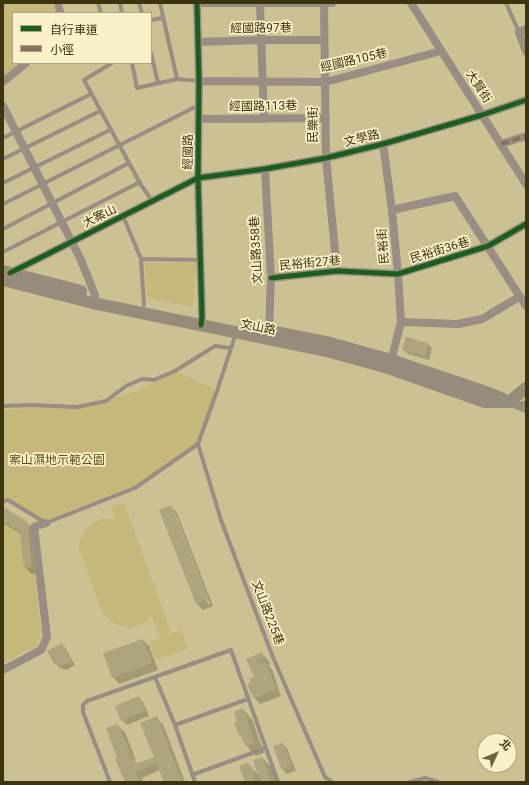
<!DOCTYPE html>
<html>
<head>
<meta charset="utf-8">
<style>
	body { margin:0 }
	#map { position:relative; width:529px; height:785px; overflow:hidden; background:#ccc192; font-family:Roboto,"Noto Sans TC",sans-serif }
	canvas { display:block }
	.frame { position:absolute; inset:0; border:4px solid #3c330f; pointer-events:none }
	.legend { position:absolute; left:12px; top:12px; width:140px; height:52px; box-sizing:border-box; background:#fbf1c8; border:1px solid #afa57e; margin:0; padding:5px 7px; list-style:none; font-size:12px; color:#3c330f }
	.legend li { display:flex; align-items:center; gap:8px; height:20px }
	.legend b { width:20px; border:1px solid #afa57e }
	.north { position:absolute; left:477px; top:733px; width:40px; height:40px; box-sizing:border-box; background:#fbf1c8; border:1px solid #afa57e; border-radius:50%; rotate:46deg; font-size:11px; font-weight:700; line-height:16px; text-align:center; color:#3c330f }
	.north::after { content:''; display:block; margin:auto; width:14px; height:18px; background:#6e653d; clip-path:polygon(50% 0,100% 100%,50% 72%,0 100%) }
</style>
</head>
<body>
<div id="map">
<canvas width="529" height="785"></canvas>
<div class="frame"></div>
<ul class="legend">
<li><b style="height:5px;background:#1b5e20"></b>自行車道</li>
<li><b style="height:5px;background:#8d6e63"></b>小徑</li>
</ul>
<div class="north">北</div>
</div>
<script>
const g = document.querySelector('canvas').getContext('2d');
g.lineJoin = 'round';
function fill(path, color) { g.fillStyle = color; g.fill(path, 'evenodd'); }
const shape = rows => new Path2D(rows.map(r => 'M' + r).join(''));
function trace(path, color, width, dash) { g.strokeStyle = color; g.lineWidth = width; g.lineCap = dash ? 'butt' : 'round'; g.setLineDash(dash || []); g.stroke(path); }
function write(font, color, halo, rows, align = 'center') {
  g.font = font + ' Roboto,"Noto Sans TC",sans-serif'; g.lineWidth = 3.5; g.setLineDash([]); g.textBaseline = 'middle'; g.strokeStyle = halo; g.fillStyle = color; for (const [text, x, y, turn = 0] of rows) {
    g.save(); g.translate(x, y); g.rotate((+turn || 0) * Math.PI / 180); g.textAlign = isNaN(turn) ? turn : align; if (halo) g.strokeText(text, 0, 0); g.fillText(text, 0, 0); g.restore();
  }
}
fill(shape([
	[3,3,53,3,55,13,13,13,13,63,20,63,3,77],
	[145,263,196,263,193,307,147,298],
	[175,371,217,391,198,444,135,488,46,523,8,500,3,502,3,409,77,407,136,392],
	[124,503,171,632,160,637,151,615,147,621,141,625,128,628,115,624,103,614,80,552,79,546,81,539,84,532,89,526,97,521,105,518,116,520,111,507],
	[3,506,29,522,41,632,36,649,28,649,3,664],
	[181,630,188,648,156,660,149,642]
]), '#c6b77b');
fill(shape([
	[428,344,432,348,429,360,408,354,404,349],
	[171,507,177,513,213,606,203,610,196,603],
	[173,513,175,513,210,604,208,604],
	[3,508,27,524,34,531,38,573,32,574,25,567,21,534,3,523],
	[143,640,149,646,158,670,119,684,113,677],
	[61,644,66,649,75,665,67,670,60,668,55,663],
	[262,654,268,660,270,664,268,665,272,669,281,696,260,704,254,697,252,684,255,678,248,659],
	[138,697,143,702,149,716,127,725,122,720],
	[243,709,252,719,264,753,256,756,247,746,244,740,240,735],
	[156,718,163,724,185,782,165,782,160,770,142,778,143,782,126,782,118,758,118,726,125,732,136,760,134,760,138,764,156,757],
	[283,744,287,748,296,771,287,774,282,769],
	[262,758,272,767,277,782,246,782,248,764,258,774]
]), '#0003');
fill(shape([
	[406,337,428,343,425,356,402,350],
	[171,505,208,599,196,604,159,510],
	[3,507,28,523,32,567,24,568,20,532,3,521],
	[143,639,152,663,112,678,103,653],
	[62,643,72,661,62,665,54,664,47,651],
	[262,652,264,658,256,661,258,664,266,662,276,689,253,698,247,684,251,683,249,679,254,677,246,659],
	[139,696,145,711,121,721,115,706],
	[243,708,255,743,246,747,241,735,239,735,234,723,237,721,234,712],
	[157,716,182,782,164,782,156,763,136,772,140,782,125,782,115,759,117,758,106,728,118,724,130,753,128,754,130,760,134,758,136,764,154,757,140,723],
	[283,743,292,766,282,770,273,746],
	[262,757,271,782,262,782,254,765,255,764,253,760],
	[248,763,250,767,251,766,255,775,253,776,255,782,245,782,239,766]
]), '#aea57f');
trace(shape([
	[98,3,101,13],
	[120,3,122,13],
	[139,3,142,13],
	[160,3,177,79],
	[506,3,519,32],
	[151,20,163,18],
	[151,53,158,83],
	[112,63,84,80,141,185,153,202],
	[132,63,137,88,177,79,199,81],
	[3,138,91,94],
	[3,159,100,111],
	[3,183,110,130],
	[3,204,199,105],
	[123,216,141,259,144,305],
	[3,229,129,163],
	[3,252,140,182],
	[141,259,201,260],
	[516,403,526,403],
	[3,406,31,405,77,407,106,401,126,386,142,379,154,380,175,371,215,346,231,348],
	[198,444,221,520,272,655,325,777,332,782],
	[3,502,8,500,46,523,135,488,198,444,217,391,236,333],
	[155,677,175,725,195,782],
	[175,725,248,699],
	[192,775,266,748],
	[110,782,83,712,83,705,87,701,231,650,278,782],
	[410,782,425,778,438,782]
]), '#998d84', 4);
trace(shape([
	[58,3,60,13],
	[197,3,199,81,198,178,202,317,201,325],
	[197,3,332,3],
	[411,3,526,184],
	[260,4,264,119],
	[324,4,326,158,337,271],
	[526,29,519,32,526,51],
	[198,42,261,40,324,40],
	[199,81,326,82,441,51],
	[3,82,26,63],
	[3,106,81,260,95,295],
	[199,119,326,118],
	[383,144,392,210,398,274,401,322,390,365],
	[501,144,526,136],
	[265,169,271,278,269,330],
	[392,210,455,196,526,306],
	[10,273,198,178,265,169,326,158,383,144,482,115,526,100],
	[271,278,337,271,398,274,488,246,526,224],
	[401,322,458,324,482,319,519,297],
	[509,402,526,409],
	[3,670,41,650,47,637,34,527,46,523]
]), '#998d84', 8);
trace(shape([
	[3,271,81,291],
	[3,280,93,303,327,351,388,368,485,402,509,402,526,388],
	[250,327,330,343,391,360,489,393,503,399]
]), '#978b7c', 12);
trace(shape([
	[501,144,526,136]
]), '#8d6e63', 4, [8, 4]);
trace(shape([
	[197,3,199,81,198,178,202,317,201,325],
	[10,273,198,178,265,169,326,158,383,144,482,115,526,100],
	[271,278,337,271,398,274,488,246,526,224]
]), '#1b5e20', 5);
write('12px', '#3c330f', '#fbf1c8', [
	["經國路97巷",261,29,-1],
	["經國路105巷",354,61,-13],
	["大賢街",478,87,57],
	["經國路113巷",263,107,-1],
	["民樂街",314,125,-90],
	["文學路",362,139,-14],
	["經國路",189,152,-89],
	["大案山",100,217,-26],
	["民裕街",384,246,-95],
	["文山路358巷",257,250,-93],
	["民裕街36巷",440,251,-17],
	["民裕街27巷",310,264,-5],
	["文山路",258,328,11],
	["文山路225巷",267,613,69]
]);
write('12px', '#5a4d16', '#fbf1c8', [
	["案山濕地示範公園",57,461]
]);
</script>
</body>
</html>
